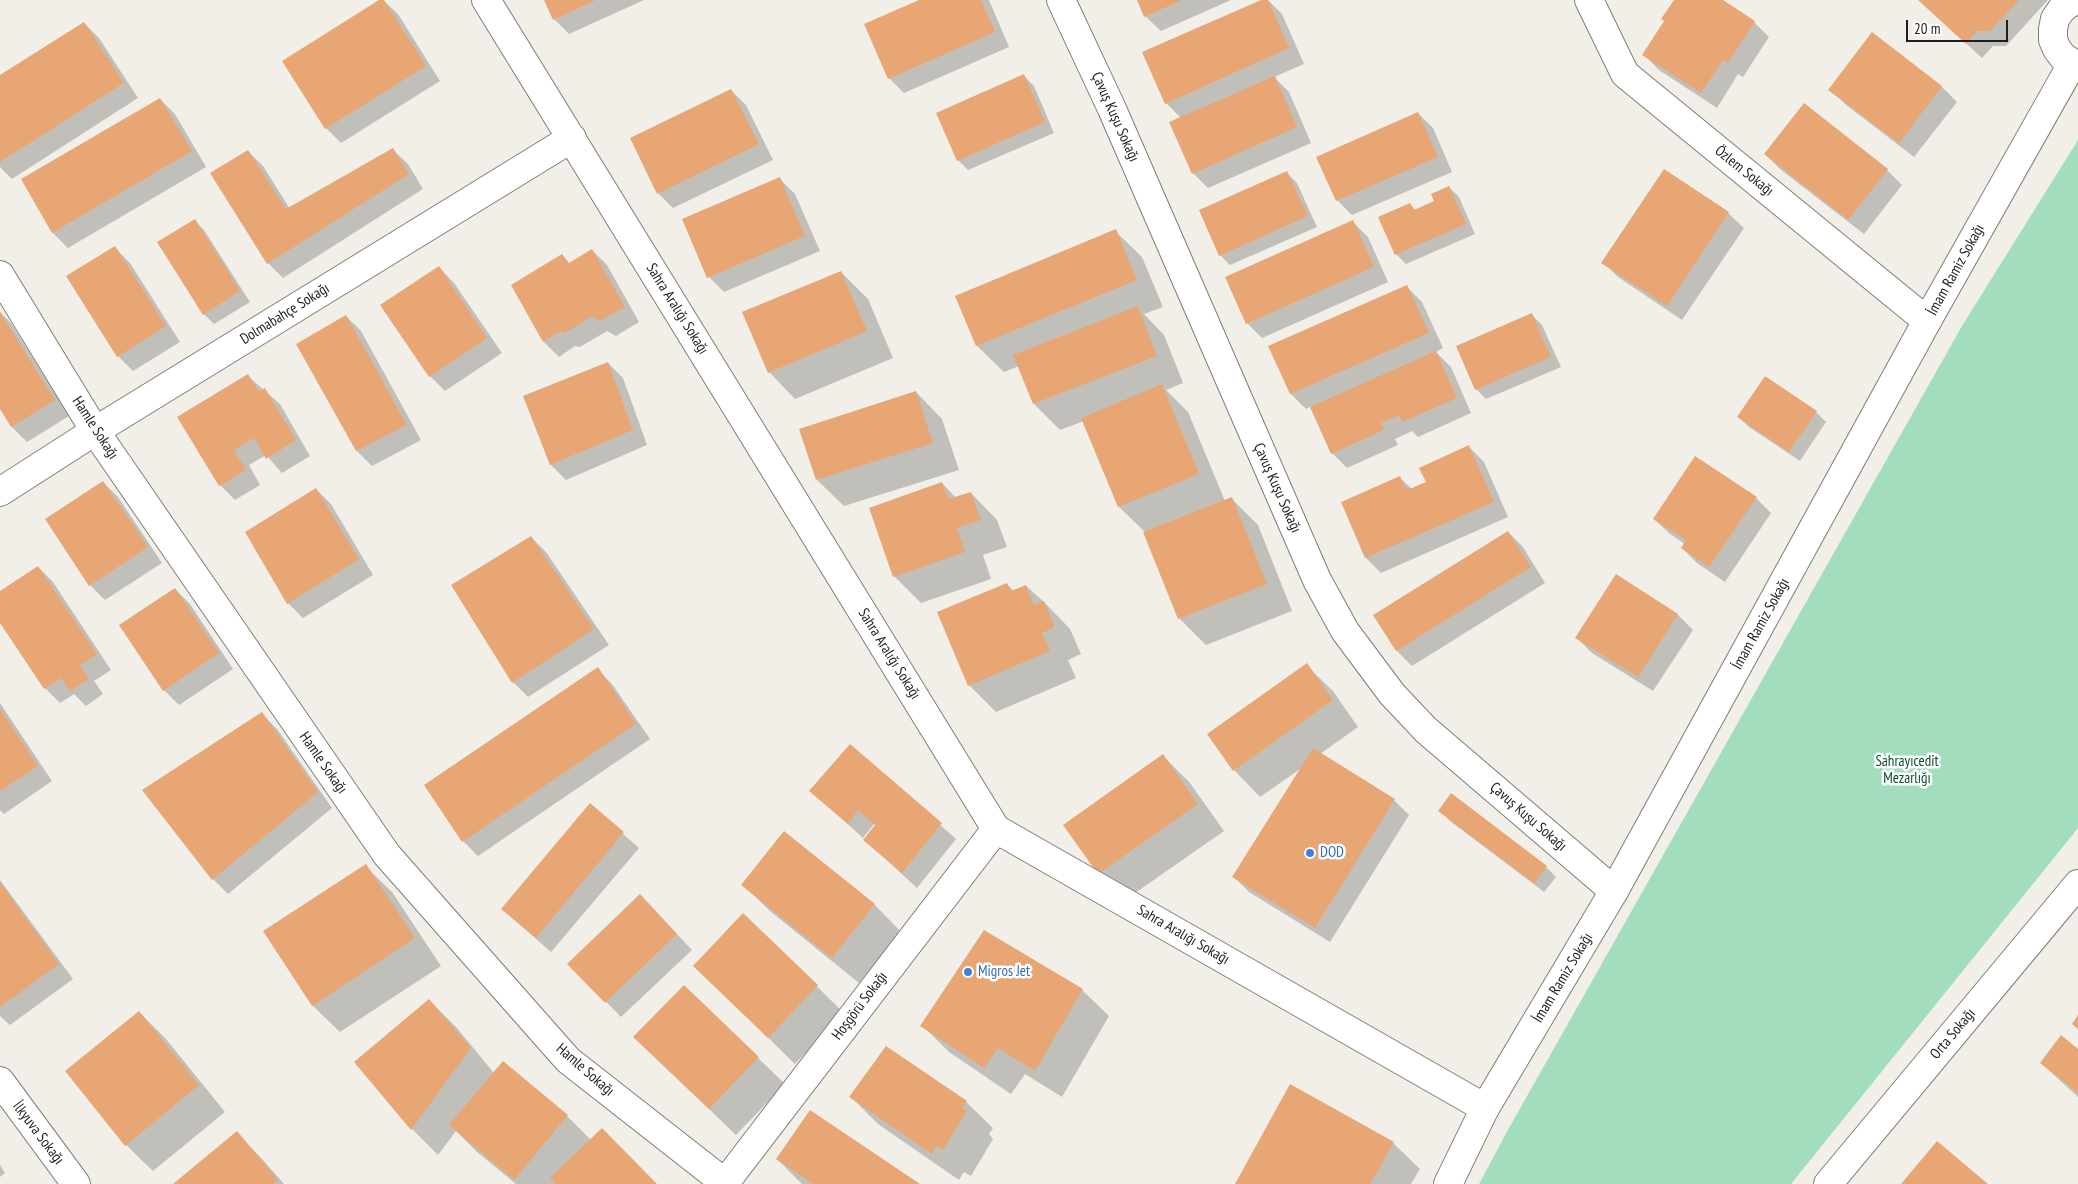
<!DOCTYPE html>
<html>
<head>
<meta charset="utf-8">
<style>
	body { margin:0 }
	#map { position:relative; width:2078px; height:1184px; overflow:hidden; background:#f1efe8; font-family:"PT Sans Narrow",sans-serif }
	canvas { display:block }
	.scale { position:absolute; left:1906px; top:20px; width:102px; height:22px; box-sizing:border-box; border:2px solid #1e1e1b; border-top:0; padding-left:6px; font-size:15px; line-height:18px; white-space:nowrap; color:#1e1e1b; -webkit-text-stroke:4px #fff; paint-order:stroke }
</style>
</head>
<body>
<div id="map">
<canvas width="2078" height="1184"></canvas>
<div class="scale">20 m</div>
</div>
<script>
const g = document.querySelector('canvas').getContext('2d');
g.lineJoin = 'round';
function fill(path, color) { g.fillStyle = color; g.fill(path, 'evenodd'); }
const shape = rows => new Path2D(rows.map(r => 'M' + r).join(''));
function trace(path, color, width, dash) { g.strokeStyle = color; g.lineWidth = width; g.lineCap = dash ? 'butt' : 'round'; g.setLineDash(dash || []); g.stroke(path); }
function write(font, color, halo, rows, align = 'center') {
  g.font = font + ' "PT Sans Narrow",sans-serif'; g.lineWidth = 5; g.setLineDash([]); g.textBaseline = 'middle'; g.strokeStyle = halo; g.fillStyle = color; for (const [text, x, y, turn = 0] of rows) {
    g.save(); g.translate(x, y); g.rotate((+turn || 0) * Math.PI / 180); g.textAlign = isNaN(turn) ? turn : align; if (halo) g.strokeText(text, 0, 0); g.fillText(text, 0, 0); g.restore();
  }
}
fill(shape([
	[2078,140,2078,828,1791,1184,1479,1184,1509,1128,1962,326]
]), '#a2debd');
fill(shape([
	[381,0,383,0,398,14,440,81,341,143,326,128],
	[546,0,644,0,569,34,554,19],
	[922,0,989,0,1009,47,904,93,889,78],
	[1138,0,1231,0,1161,31,1145,16],
	[1264,0,1268,0,1282,14,1304,64,1274,77,1289,92,1311,143,1208,188,1193,173,1181,118,1166,103],
	[1675,0,1721,0,1754,22,1769,37,1743,77,1738,74,1717,108,1659,70,1644,55,1665,21],
	[1919,0,2048,0,2006,46,1993,46,1982,58],
	[84,23,99,38,138,98,12,179,0,167,0,77],
	[1872,34,1942,87,1957,102,1914,157,1845,104,1830,89],
	[1024,76,1034,86,1054,133,968,170,958,160],
	[731,90,746,105,773,160,673,208,658,193],
	[160,99,175,114,206,167,68,248,53,233,22,180],
	[1418,113,1433,128,1452,172,1352,215,1337,200],
	[392,149,408,164,423,189,283,278,268,263,248,151,263,166,290,209],
	[1765,154,1887,170,1902,185,1864,234,1780,169],
	[1664,170,1728,213,1744,228,1682,320,1618,277,1603,262],
	[1287,173,1297,183,1317,227,1230,265,1220,255],
	[780,179,795,194,820,251,724,292,709,277],
	[1449,187,1459,197,1475,234,1406,264,1396,254,1410,204,1416,211,1436,202],
	[194,220,204,230,250,302,214,324,204,314],
	[1353,222,1368,237,1388,282,1262,338,1247,323],
	[1115,231,1142,257,1163,307,1144,314,1164,335,1183,383,1166,390,1188,412,1225,501,1231,498,1258,525,1292,611,1206,645,1179,618,1145,532,1119,507,1084,421,1060,430,1034,404,1019,366,1004,372,977,346,956,296],
	[115,248,130,263,180,342,133,371,118,356],
	[592,250,607,265,639,322,616,336,607,331,580,347,575,346,559,357,544,342,513,285,570,264],
	[439,267,454,283,502,353,445,391,430,376],
	[841,272,868,299,893,358,795,399,769,372],
	[1407,287,1422,302,1443,348,1436,352,1451,367,1471,413,1418,437,1412,431,1395,439,1398,445,1347,468,1332,453,1311,406,1306,409,1291,394,1270,347],
	[0,312,11,323,69,416,27,442,12,427,0,407],
	[1532,315,1542,325,1561,367,1486,399,1476,389],
	[346,316,361,331,421,440,372,466,357,451,298,344],
	[608,363,623,378,647,445,566,480,551,465,525,397],
	[248,376,280,404,310,456,282,473,266,455,249,465,260,485,235,500,220,485],
	[916,392,942,419,959,470,844,506,817,480],
	[1816,412,1826,422,1800,461,1749,427,1739,417],
	[1469,447,1484,462,1508,517,1381,573,1366,558,1342,503,1400,478,1412,489,1428,482],
	[103,482,118,497,162,563,105,600,90,585,47,520],
	[942,483,956,498,971,493,997,520,1007,547,983,555,991,579,921,603,894,576],
	[316,489,331,504,373,575,303,618,288,603],
	[1756,498,1771,513,1725,582,1697,563,1682,548,1685,544,1670,534,1654,519],
	[1508,532,1523,547,1545,583,1412,666,1397,651,1375,615],
	[531,537,546,552,609,645,528,697,513,682],
	[38,567,53,582,111,670,94,681,103,694,86,706,74,694,60,703,45,688,0,620,0,593],
	[1617,576,1678,615,1693,630,1653,691,1592,653,1577,638],
	[1007,584,1014,591,1026,586,1044,602,1070,629,1081,654,1068,660,1076,678,996,712,969,685],
	[175,589,190,604,233,669,179,705,164,690],
	[1306,665,1333,691,1358,727,1320,754,1394,800,1409,815,1330,942,1249,892,1234,877,1303,767,1260,797,1234,770],
	[597,669,612,684,650,739,478,856,463,841],
	[0,703,52,781,4,814,0,810],
	[262,714,277,729,332,808,228,894,213,879,144,790],
	[851,746,956,839,917,888,865,840,876,826,874,824,863,838,811,791],
	[1163,756,1190,783,1224,831,1125,900,1099,873],
	[590,805,639,848,551,952,502,909],
	[1440,810,1546,867,1556,877,1544,892,1450,821],
	[784,833,875,905,901,932,859,983,770,911,743,885],
	[365,866,392,892,441,966,340,1032,313,1006,264,932],
	[0,880,73,979,10,1025,0,1016],
	[655,911,692,950,621,1017,569,964],
	[744,915,844,1013,795,1064,721,992],
	[1082,990,1109,1016,1062,1097,1025,1074,1011,1094,949,1052,922,1025],
	[429,1000,456,1027,494,1073,503,1062,567,1116,591,1140,655,1184,516,1184,477,1152,456,1131,438,1155,412,1129],
	[139,1012,166,1039,225,1112,153,1171,126,1145],
	[2078,1050,2078,1097,2041,1063],
	[758,1058,785,1084,736,1135,662,1064],
	[851,1097,966,1102,993,1128,989,1134,993,1139,971,1176,964,1172,959,1180,878,1124],
	[237,1133,263,1160,284,1184,175,1184],
	[1393,1143,1420,1169,1411,1184,1236,1184],
	[777,1159,918,1184,802,1184],
	[0,1165,5,1173,0,1177]
]), '#0003');
fill(shape([
	[379,0,384,0,426,66,325,129,282,61],
	[544,0,596,0,553,20],
	[919,0,981,0,995,32,888,79,864,24],
	[1137,0,1182,0,1144,17],
	[1261,0,1268,0,1289,48,1165,104,1142,52],
	[1674,0,1723,0,1755,21,1728,63,1723,60,1701,93,1642,55,1664,21,1661,19],
	[1918,0,2019,0,1990,31,1977,31,1966,44],
	[84,22,124,83,0,162,0,75],
	[1872,32,1942,86,1899,143,1828,90],
	[1024,74,1045,122,957,161,936,113],
	[1275,76,1297,127,1192,174,1169,122],
	[731,89,759,144,657,194,630,138],
	[160,98,192,151,52,233,21,179],
	[1804,103,1888,169,1848,220,1764,154],
	[1418,112,1438,157,1336,201,1316,157],
	[393,148,409,174,267,264,210,173,248,150,286,209],
	[1664,169,1729,212,1667,306,1601,263],
	[1287,171,1308,216,1219,256,1199,210],
	[780,177,805,236,707,278,682,219],
	[1449,186,1466,224,1395,255,1378,217,1410,203,1414,210,1434,201,1431,194],
	[195,219,240,291,203,315,157,242],
	[1353,220,1374,267,1246,324,1225,277],
	[1116,229,1137,280,976,346,955,296],
	[115,246,166,326,117,357,66,276],
	[592,249,625,307,600,321,592,316,565,333,560,331,543,342,511,285,562,254,569,263],
	[439,266,487,338,429,377,380,305],
	[841,271,867,331,768,373,742,312],
	[1407,285,1429,333,1290,394,1268,346],
	[1138,306,1157,356,1033,404,1013,355],
	[0,312,55,400,11,427,0,409],
	[1532,313,1551,357,1475,390,1456,346],
	[346,315,407,425,356,451,296,344],
	[1436,351,1457,398,1402,422,1399,415,1381,423,1384,430,1331,454,1310,407],
	[608,362,633,430,550,465,523,396],
	[248,374,259,392,265,388,296,440,266,459,254,438,234,450,246,470,219,486,177,417],
	[1765,376,1817,411,1789,452,1737,417],
	[1162,384,1199,474,1118,507,1081,418],
	[916,391,933,443,816,480,799,429],
	[1469,445,1494,502,1365,558,1341,502,1400,476,1407,490,1426,482,1419,468],
	[1695,456,1757,497,1709,567,1681,548,1686,540,1653,519],
	[103,481,148,547,89,586,45,519],
	[942,482,948,499,971,492,981,520,957,528,965,552,893,577,869,508],
	[316,488,359,559,287,604,245,532],
	[1232,497,1267,584,1178,619,1143,532],
	[1508,531,1531,567,1396,651,1373,615],
	[531,536,594,629,512,683,451,585],
	[38,566,97,654,80,665,89,679,70,691,61,678,44,689,0,623,0,591],
	[1616,574,1678,614,1638,677,1575,638],
	[1007,583,1011,591,1026,585,1034,605,1044,601,1055,627,1042,633,1050,651,968,686,937,612],
	[175,588,219,653,163,691,119,625],
	[1307,663,1333,700,1233,771,1207,734],
	[598,667,636,724,462,842,424,785],
	[0,709,38,766,0,791],
	[262,712,318,792,212,880,142,790],
	[850,744,942,823,902,873,863,840,875,825,858,810,848,824,809,791],
	[1313,748,1395,799,1315,928,1232,877],
	[1163,754,1198,804,1098,874,1063,825],
	[1451,793,1547,866,1534,883,1438,811],
	[590,803,624,832,536,938,501,909],
	[784,831,875,904,832,958,741,885],
	[366,864,415,938,312,1006,263,931],
	[0,882,59,964,0,1007],
	[640,894,677,934,605,1003,567,964],
	[743,913,818,985,768,1038,693,966],
	[984,930,1083,989,1035,1071,998,1048,984,1068,920,1026],
	[684,985,759,1057,709,1109,633,1037],
	[429,999,471,1048,411,1130,354,1062],
	[139,1011,199,1085,125,1146,65,1071],
	[2078,1015,2078,1029,2072,1024],
	[2061,1035,2078,1049,2078,1093,2040,1063],
	[886,1046,967,1101,962,1108,967,1111,943,1150,937,1146,932,1154,849,1097],
	[503,1061,568,1115,514,1180,449,1125],
	[1290,1084,1394,1142,1370,1184,1235,1184],
	[810,1110,920,1184,813,1184,776,1159],
	[602,1128,657,1184,555,1184,550,1178],
	[237,1131,278,1180,273,1184,173,1184],
	[1937,1141,1988,1184,1901,1184]
]), '#e7a674');
const minor = shape([
	[486,0,996,829,1485,1108],
	[1061,0,1112,109,1317,580,1345,631,1392,694,1426,730,1614,891],
	[1589,0,1625,74,1927,321],
	[0,275,95,431,387,855,568,1060,725,1183],
	[0,492,95,431,572,138],
	[0,1081,76,1184],
	[724,1184,996,829]
]);
const tertiary = shape([
	[2078,0,2068,4,2061,10,2055,19,2053,29,2053,40,2057,49,2063,57,2078,66],
	[1448,1184,1485,1108,1614,891,1927,321,2072,64],
	[1828,1184,2078,884]
]);
trace(minor, '#7e7d77', 30);
trace(tertiary, '#7e7d77', 30);
trace(minor, '#fff', 28);
trace(tertiary, '#fff', 28);
for (const [x, y, r, color] of [
	[1310,853,5,"#3f7fe0"],
	[968,972,5,"#3f7fe0"]
]) { const dot = new Path2D(); dot.arc(x, y, r, 0, 2 * Math.PI); g.fillStyle = color; g.fill(dot); trace(dot, '#fff', 2); }
write('15px', '#1e1e1b', '#fff', [
	["Çavuş Kuşu Sokağı",1115,117,66],
	["Özlem Sokağı",1744,171,39],
	["İmam Ramiz Sokağı",1956,270,-61],
	["Sahra Aralığı Sokağı",677,309,58],
	["Dolmabahçe Sokağı",285,314,-32],
	["Hamle Sokağı",95,428,57],
	["Çavuş Kuşu Sokağı",1277,488,66],
	["İmam Ramiz Sokağı",1761,624,-61],
	["Sahra Aralığı Sokağı",889,654,58],
	["Hamle Sokağı",323,763,55],
	["Çavuş Kuşu Sokağı",1528,817,41],
	["Sahra Aralığı Sokağı",1183,935,30],
	["İmam Ramiz Sokağı",1563,978,-59],
	["Hoşgörü Sokağı",860,1006,-53],
	["Orta Sokağı",1953,1034,-50],
	["Hamle Sokağı",585,1070,41],
	["İlkyuva Sokağı",38,1133,53]
]);
write('15px', '#094d32', '#fff', [
	["Sahrayıcedit",1907,762],
	["Mezarlığı",1907,779]
]);
write('15px', '#366cbe', '#fff', [
	["DOD",1320,853],
	["Migros Jet",978,972]
], 'left');
</script>
</body>
</html>
